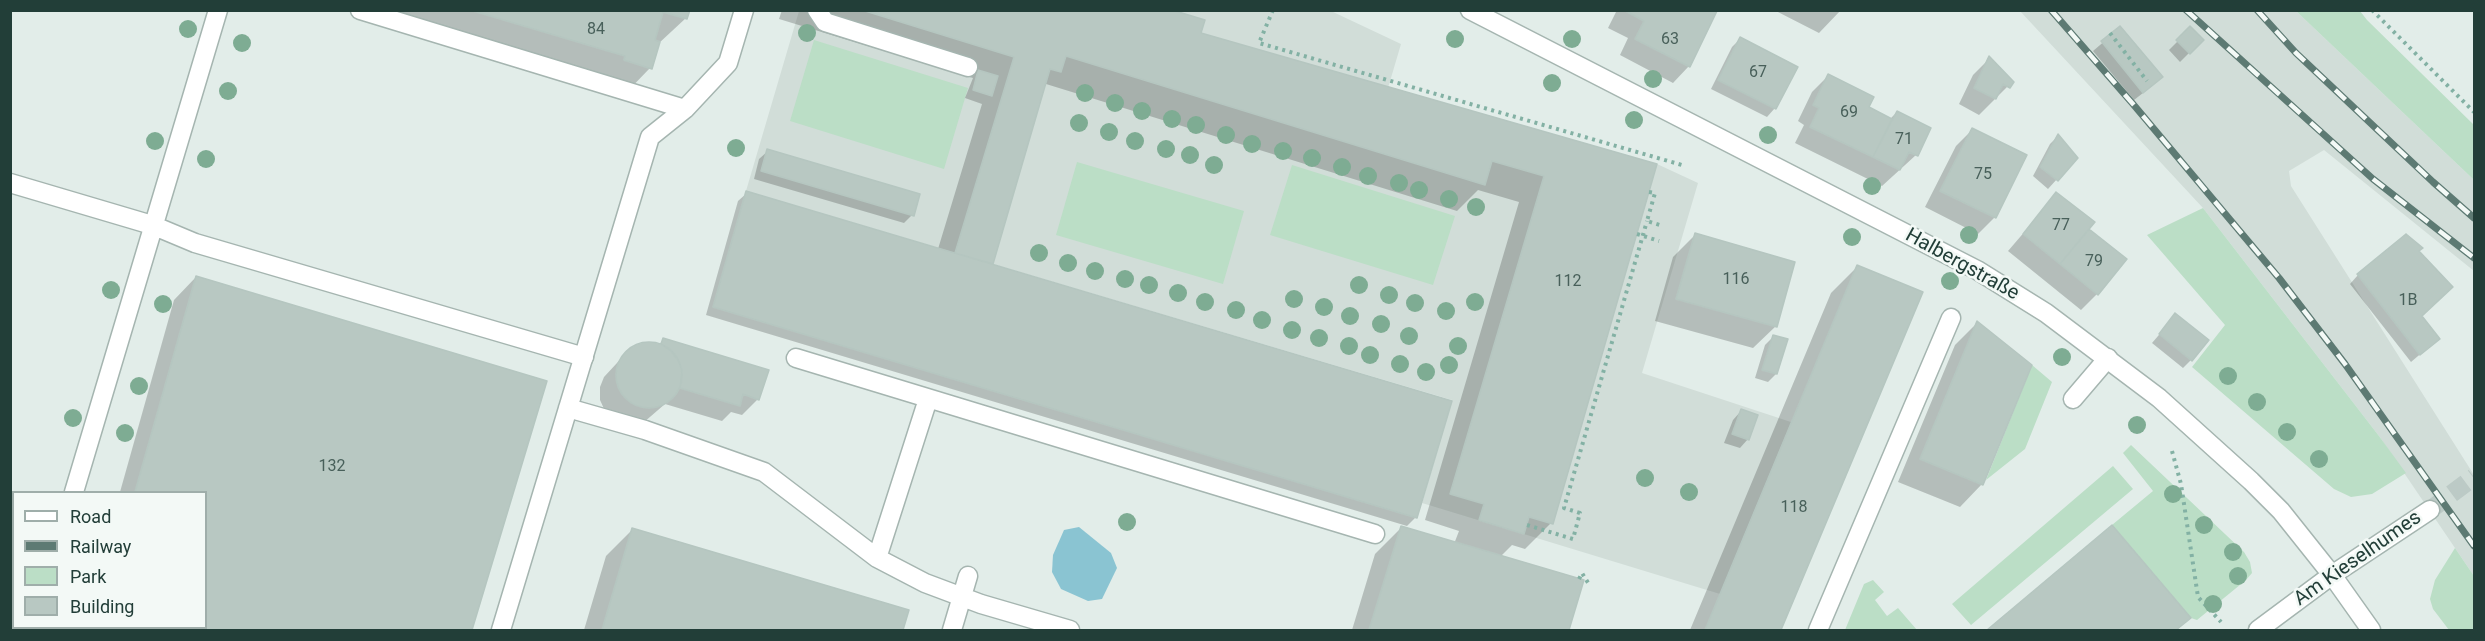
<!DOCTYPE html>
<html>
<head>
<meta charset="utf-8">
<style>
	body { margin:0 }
	#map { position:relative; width:2485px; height:641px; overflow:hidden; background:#e2ede9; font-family:Roboto,sans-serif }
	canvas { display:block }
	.frame { position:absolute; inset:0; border:12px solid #223e38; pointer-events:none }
	.legend { position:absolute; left:12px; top:491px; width:195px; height:138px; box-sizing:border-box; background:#f3f9f6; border:2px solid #9faeaa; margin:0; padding:8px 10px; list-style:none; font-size:18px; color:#223e38 }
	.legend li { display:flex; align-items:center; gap:12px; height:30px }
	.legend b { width:30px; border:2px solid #9faeaa }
</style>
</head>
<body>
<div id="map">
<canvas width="2485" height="641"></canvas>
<div class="frame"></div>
<ul class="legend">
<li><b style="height:8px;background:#fff"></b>Road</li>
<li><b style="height:8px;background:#5d7a73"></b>Railway</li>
<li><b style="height:16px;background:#bbdec6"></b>Park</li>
<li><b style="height:16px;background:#b8c8c2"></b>Building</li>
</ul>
</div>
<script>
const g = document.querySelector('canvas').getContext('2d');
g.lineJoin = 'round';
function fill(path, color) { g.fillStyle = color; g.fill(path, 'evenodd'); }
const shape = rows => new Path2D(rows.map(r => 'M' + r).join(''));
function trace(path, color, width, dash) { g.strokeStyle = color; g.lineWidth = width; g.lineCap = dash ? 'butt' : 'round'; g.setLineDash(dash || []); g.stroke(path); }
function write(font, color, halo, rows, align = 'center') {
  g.font = font + ' Roboto,sans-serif'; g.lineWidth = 5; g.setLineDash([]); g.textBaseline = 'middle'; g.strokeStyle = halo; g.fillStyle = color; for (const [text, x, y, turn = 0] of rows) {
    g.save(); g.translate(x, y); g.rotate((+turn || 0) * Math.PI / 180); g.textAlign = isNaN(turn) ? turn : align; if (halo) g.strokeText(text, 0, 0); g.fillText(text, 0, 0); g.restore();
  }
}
fill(shape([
	[799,11,1331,11,1401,44,1388,88,1657,164,1698,183,1642,373,1791,422,1720,594,1422,503,1452,400,746,191],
	[2020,11,2296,11,2474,180,2474,271,2324,150,2289,171,2291,186,2474,475,2474,576,2379,436,2203,208]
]), '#d1ddd8');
fill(shape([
	[2296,11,2360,11,2367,20,2474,125,2474,180],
	[814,40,968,88,944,169,790,121],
	[1077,162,1244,211,1223,284,1056,235],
	[1292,165,1455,216,1433,285,1270,235],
	[2203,208,2379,436,2406,473,2372,494,2351,497,2334,489,2192,367,2225,325,2147,235],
	[2032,365,2052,382,2025,449,1986,480],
	[2131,445,2244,552,2250,562,2252,573,2246,580,2197,620,2191,618,2112,525,2153,491,2123,453],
	[2113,466,2133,489,1971,625,1952,604],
	[2455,548,2474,576,2474,630,2449,630,2433,609,2430,599,2435,580],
	[1873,580,1884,592,1875,600,1887,616,1898,608,1917,630,1845,630,1864,584]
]), '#bbdec6');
fill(shape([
	[1079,527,1111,553,1117,568,1102,599,1088,601,1061,589,1052,572,1053,555,1064,530]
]), '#8ac4d2');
fill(shape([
	[354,10,688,10,686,18,658,44,650,68,624,95],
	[782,10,1167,10,1199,34,1655,165,1551,523,1525,549,1512,545,1500,557,1582,581,1567,630,1352,630,1375,554,1401,528,1454,544,1459,531,1425,520,1519,202,1478,190,1457,211,1046,84,1043,88,991,265,1450,402,1415,518,1407,526,706,315,738,201,747,193,938,249,982,104,965,98,973,78,779,19],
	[1617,10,1712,10,1689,66,1673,83,1620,55,1628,38,1608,28],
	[1774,10,1841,10,1819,33],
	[2120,28,2152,86,2134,100,2093,51],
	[2190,29,2202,40,2180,62,2169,50],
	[1740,39,1775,108,1767,117,1711,89,1732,47],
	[1989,59,2012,82,1979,115,1959,104,1973,75],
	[1828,76,1867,108,1890,119,1897,112,1916,155,1882,186,1795,143,1804,125,1798,121,1812,92],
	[1972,130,2025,156,1995,217,1978,234,1925,207,1956,146],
	[2058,136,2076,158,2048,189,2033,176,2050,144],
	[768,151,912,215,904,223,754,179,759,159],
	[2057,194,2087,229,2097,294,2081,310,2008,251],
	[1695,235,1776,326,1753,348,1655,321,1673,257],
	[2417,252,2420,316,2438,339,2411,362,2350,284,2358,275],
	[1857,267,1921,293,1780,630,1690,630,1831,293],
	[196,277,545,382,470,630,81,630,81,628,206,628,206,492,120,492,174,300],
	[2176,315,2191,360,2183,368,2152,343],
	[1977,323,1982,484,1960,507,1898,482,1955,345],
	[1773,337,1776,374,1768,382,1755,378,1765,345],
	[664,340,758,399,742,415,731,412,722,421,665,404,643,423,605,411,600,400,600,387,604,377,629,350,639,345,658,345],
	[1741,411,1748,439,1740,448,1724,443,1733,420],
	[2112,527,2189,618,2177,630,1989,630],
	[632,530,907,611,901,630,584,630,606,556]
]), '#0003');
const building = shape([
	[470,10,690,10,687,19,663,12,655,40,660,42,652,69,624,60,625,56,470,10],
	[862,10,1172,10,1205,20,1201,33,1657,164,1553,524,1529,517,1524,534,1479,520,1484,504,1450,494,1544,176,1492,161,1485,185,1066,56,1061,72,1050,69,993,264,955,253,1014,57,862,10],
	[1624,10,1715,10,1717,11,1690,67,1635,39,1644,21,1624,10],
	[2120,26,2163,77,2143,93,2101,41,2120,26],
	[2190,26,2204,40,2190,54,2176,40,2190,26],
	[1740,37,1798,67,1776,109,1718,80,1740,37],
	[1989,56,2014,82,2010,88,2003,84,1996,99,1974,88,1989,56],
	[978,70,998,76,992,96,973,90,978,70],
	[1828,74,1874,97,1869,107,1892,119,1873,157,1810,127,1819,108,1813,105,1828,74],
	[1897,111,1931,128,1918,156,1909,152,1900,170,1873,157,1897,111],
	[1972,128,2027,155,1996,218,1940,191,1972,128],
	[2058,134,2078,158,2058,181,2040,167,2058,134],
	[767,149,920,194,914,216,761,171,767,149],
	[746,191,1452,401,1417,518,713,307,746,191],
	[2056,192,2095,222,2060,264,2023,234,2056,192],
	[2089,229,2127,259,2098,295,2060,264,2089,229],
	[1695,233,1795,262,1777,327,1676,299,1695,233],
	[2406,234,2423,248,2419,251,2453,287,2422,316,2440,339,2420,355,2357,274,2406,234],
	[1857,265,1923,292,1781,630,1705,630,1857,265],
	[196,276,547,381,472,630,179,630,172,629,172,630,96,630,96,628,206,628,206,492,135,492,196,276],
	[2175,313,2209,340,2192,361,2159,334,2175,313],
	[1977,321,2032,365,1983,485,1920,459,1977,321],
	[1773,335,1788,339,1777,374,1762,370,1773,335],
	[663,338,769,370,759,400,743,394,740,406,680,388,682,370,678,360,671,351,661,344,663,338],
	'616 375a33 33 0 1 1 66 0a33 33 0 1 1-66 0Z',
	[1741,409,1758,415,1749,440,1732,434,1741,409],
	[2112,525,2191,618,2176,630,1987,630,2112,525],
	[1401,526,1584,580,1569,630,1369,630,1401,526],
	[632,528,909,610,903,630,602,630,632,528]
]);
fill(building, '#b8c8c2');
trace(building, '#b5c6c0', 1.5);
trace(shape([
	[2430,510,2474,477]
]), '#bccac6', 18, [18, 9]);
const service = shape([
	[360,10,685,109],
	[817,10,825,22,968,67],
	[10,183,152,225],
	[796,358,1375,534],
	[2073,399,2108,358],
	[568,408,645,430,764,472,877,558,925,583,981,604,1070,630],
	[877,558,928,399],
	[501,630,650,137,685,109,728,63,744,10],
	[952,630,968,576],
	[1818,630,1951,318]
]);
const minor = shape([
	[152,225,195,243,584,357],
	[74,492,218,10],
	[33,630,34,628]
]);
const tertiary = shape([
	[1470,10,1977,270,2046,313,2159,398,2251,481,2281,511,2332,575,2371,630],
	[2258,630,2332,575,2430,510]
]);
trace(service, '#a5b5b0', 21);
trace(minor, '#a5b5b0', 21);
trace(tertiary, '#a5b5b0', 21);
trace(shape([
	[1273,10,1259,43,1682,165],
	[2372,10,2474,112],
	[2110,33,2147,81],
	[1649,192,1655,193,1647,221,1663,226],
	[1637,234,1659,241],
	[2172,451,2181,484,2198,597,2221,622],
	[1527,525,1573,539,1580,513,1564,508,1647,221],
	[1579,579,1582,573,1590,586]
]), '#83b1a4', 4, [3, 4.5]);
trace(service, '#fff', 18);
trace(minor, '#fff', 18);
trace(tertiary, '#fff', 18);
const rail = shape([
	[2051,10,2133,104,2279,278,2345,364,2474,546],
	[2186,10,2373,179,2474,258],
	[2257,10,2296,53,2433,182,2474,218]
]);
trace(rail, '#5d7a73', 7);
trace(rail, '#f3f9f6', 4.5, [14]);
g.fillStyle = '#7eac93';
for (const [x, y] of [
	[188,29],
	[807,33],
	[1455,39],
	[1572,39],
	[242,43],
	[1653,79],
	[1552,83],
	[228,91],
	[1085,93],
	[1115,103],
	[1142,111],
	[1172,119],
	[1634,120],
	[1079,123],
	[1196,125],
	[1109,132],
	[1226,135],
	[1768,135],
	[155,141],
	[1135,141],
	[1252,144],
	[736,148],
	[1166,149],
	[1283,151],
	[1190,155],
	[1312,158],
	[206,159],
	[1214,165],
	[1342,167],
	[1368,176],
	[1399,183],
	[1872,186],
	[1419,190],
	[1449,199],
	[1476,207],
	[1969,235],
	[1852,237],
	[1039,253],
	[1068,263],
	[1095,271],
	[1125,279],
	[1950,281],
	[1149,285],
	[1359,285],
	[111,290],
	[1178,293],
	[1389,295],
	[1294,299],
	[1205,302],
	[1475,302],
	[1415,303],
	[163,304],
	[1324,307],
	[1236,310],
	[1446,311],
	[1350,316],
	[1262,320],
	[1381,324],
	[1292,330],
	[1409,336],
	[1319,338],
	[1349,346],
	[1458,346],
	[1370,355],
	[2062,357],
	[1400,364],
	[1449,365],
	[1426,372],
	[2228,376],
	[139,386],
	[2257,402],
	[73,418],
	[2137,425],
	[2287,432],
	[125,433],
	[2319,459],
	[1645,478],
	[1689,492],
	[2173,494],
	[1127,522],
	[2204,525],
	[2233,552],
	[2238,576],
	[2213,604]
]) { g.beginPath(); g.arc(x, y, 9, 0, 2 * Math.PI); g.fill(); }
write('16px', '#48605a', null, [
	["84",596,30],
	["63",1670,40],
	["67",1758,73],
	["69",1849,113],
	["71",1904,140],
	["75",1983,175],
	["77",2061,226],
	["79",2094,262],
	["116",1736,280],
	["112",1568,282],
	["1B",2408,301],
	["132",332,467],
	["118",1794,508]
]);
write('20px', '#223e38', '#f3f9f6', [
	["Halbergstraße",1962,265,29],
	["Am Kieselhumes",2358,559,-35]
]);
</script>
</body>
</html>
